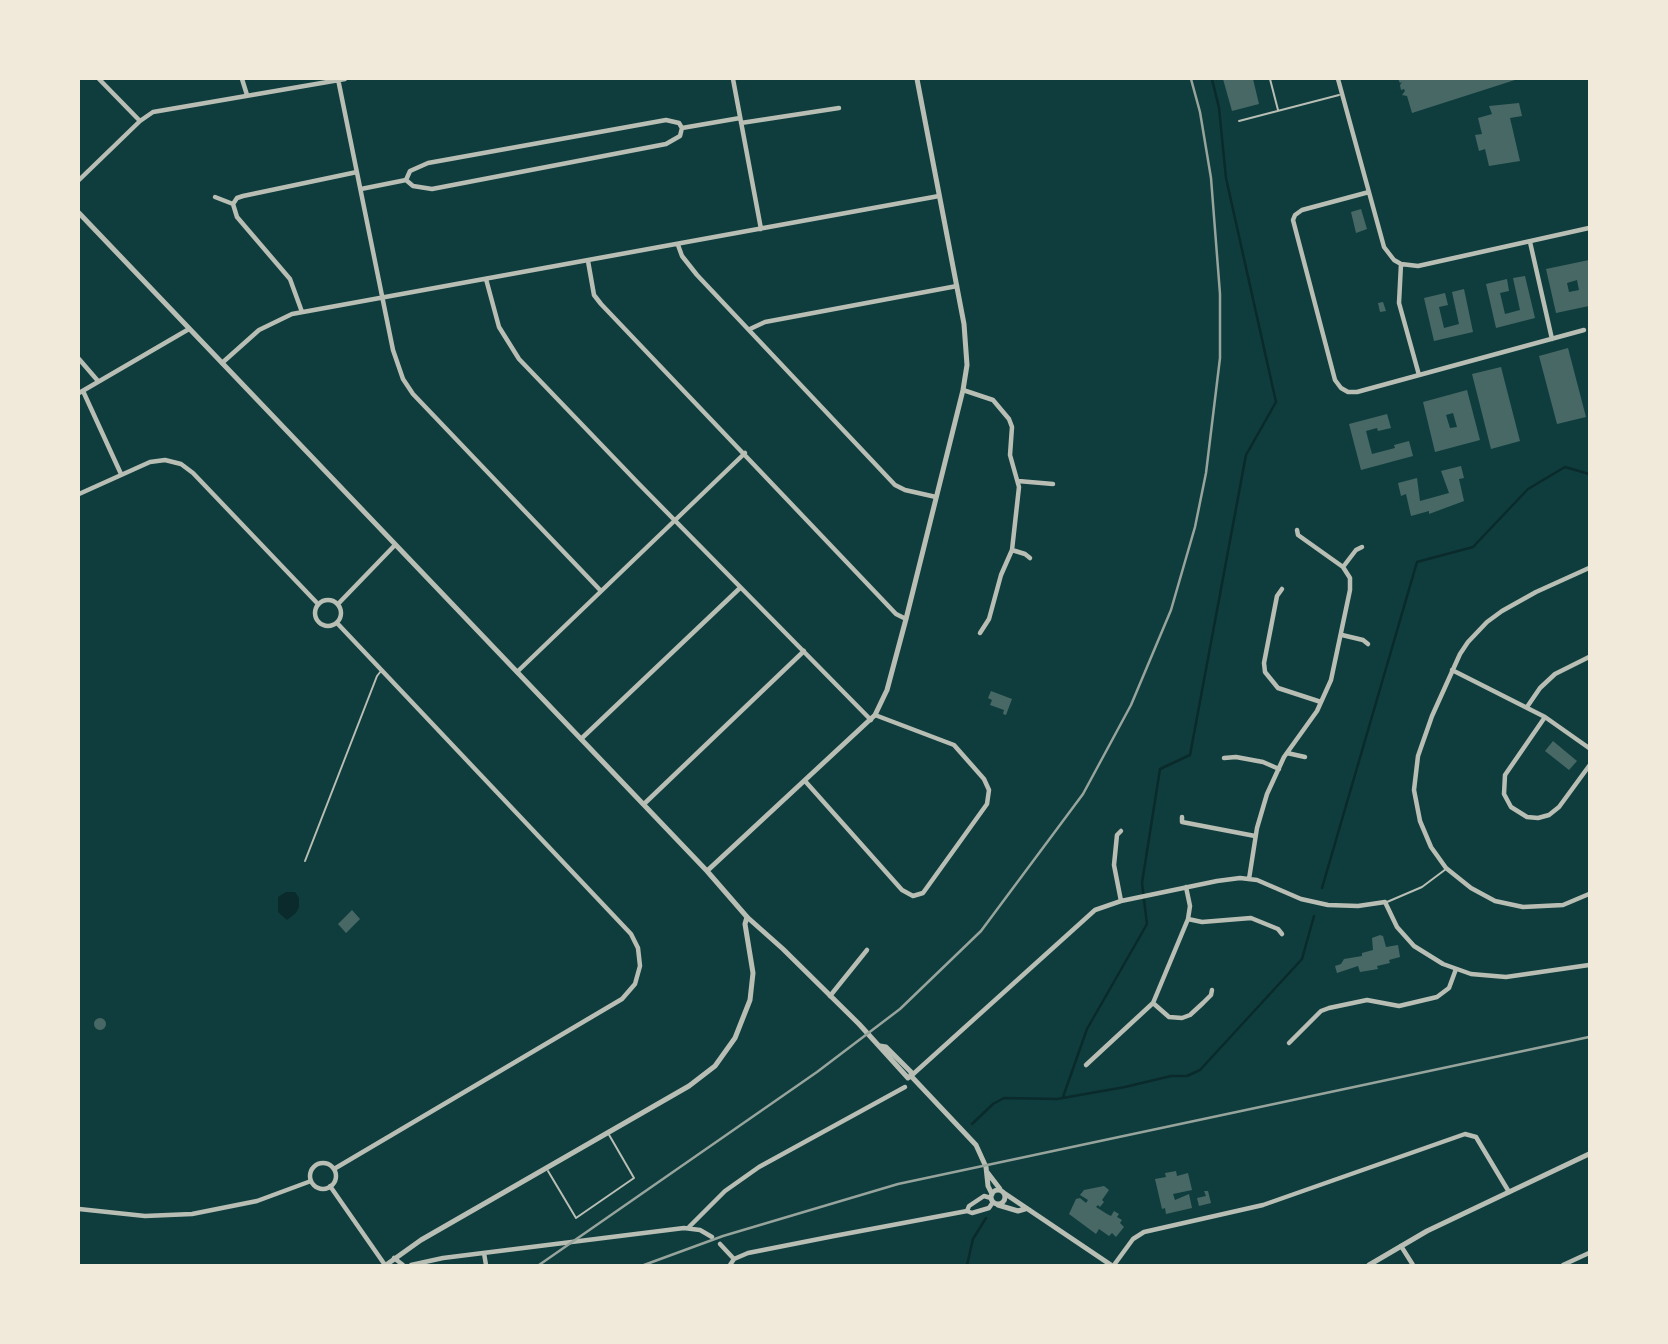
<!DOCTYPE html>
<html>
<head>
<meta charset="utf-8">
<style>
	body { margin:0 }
	#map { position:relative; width:1668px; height:1344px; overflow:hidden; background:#0f3d3e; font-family:"Zilla Slab",serif }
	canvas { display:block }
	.frame { position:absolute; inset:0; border:80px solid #f1e9da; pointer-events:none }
</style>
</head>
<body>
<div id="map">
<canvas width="1668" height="1344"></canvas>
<div class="frame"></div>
</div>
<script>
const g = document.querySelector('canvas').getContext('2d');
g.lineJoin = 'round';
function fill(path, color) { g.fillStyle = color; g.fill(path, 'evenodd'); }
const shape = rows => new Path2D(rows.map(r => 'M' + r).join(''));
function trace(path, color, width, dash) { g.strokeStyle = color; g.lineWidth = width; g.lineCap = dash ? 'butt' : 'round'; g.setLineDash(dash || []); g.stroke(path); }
fill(shape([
	[286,892,295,892,299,898,299,907,296,913,287,920,278,912,278,897]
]), '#0a2a2b');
trace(shape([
	[1322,888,1417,562,1473,547,1528,489,1565,467,1589,474],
	[1063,1097,1087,1029,1147,924,1142,883,1160,769,1190,755,1246,455,1276,402,1226,178,1219,108,1212,79],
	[972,1124,993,1104,1004,1098,1057,1099,1125,1087,1171,1076,1187,1076,1200,1070,1302,959,1314,916],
	[967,1265,973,1239,986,1218]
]), '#0a2a2b', 2.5);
fill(shape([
	[1223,79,1253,79,1259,104,1232,111],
	[1398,79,1518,79,1412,113,1407,96,1402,95,1405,91,1404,89,1401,90,1400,85,1402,82,1400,83],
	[1519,103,1522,116,1510,118,1520,161,1489,166,1485,149,1479,151,1475,135,1482,134,1478,118,1492,114,1489,106],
	[1361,209,1367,229,1356,233,1351,212],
	[1589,260,1589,306,1556,313,1546,269],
	[1577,280,1579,290,1569,292,1567,283],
	[1525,276,1535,318,1496,328,1486,284,1507,279,1509,291,1500,293,1505,314,1520,310,1513,278],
	[1464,289,1473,332,1434,341,1424,298,1445,293,1448,305,1439,307,1444,328,1459,324,1452,292],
	[1383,302,1386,311,1380,312,1378,303],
	[1568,348,1586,417,1557,424,1539,356],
	[1501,367,1520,441,1491,449,1472,374],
	[1467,390,1480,440,1435,452,1423,402],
	[1453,413,1457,427,1450,428,1446,415],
	[1387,414,1391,428,1378,431,1377,428,1366,431,1372,454,1395,448,1394,445,1409,441,1413,456,1361,470,1349,424],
	[1461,466,1464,478,1459,479,1464,501,1429,514,1429,511,1411,516,1406,494,1401,496,1398,483,1417,478,1420,501,1449,493,1441,471],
	[991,691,1012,699,1006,715,1003,714,1004,710,990,705,992,700,988,698],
	[1553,741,1577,761,1569,770,1545,751],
	[352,910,360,919,346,933,338,924],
	[1380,935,1383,936,1386,947,1398,945,1400,957,1389,960,1390,963,1377,966,1378,969,1360,972,1358,966,1337,973,1335,966,1341,964,1344,959,1362,956,1362,953,1373,950,1372,938],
	'94 1024a6 6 0 1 1 12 0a6 6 0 1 1-12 0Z',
	[1176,1171,1177,1176,1188,1173,1192,1190,1173,1194,1175,1200,1189,1194,1192,1208,1166,1214,1165,1208,1162,1209,1155,1179,1166,1177,1165,1173],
	[1104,1186,1109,1190,1102,1200,1104,1202,1100,1207,1098,1205,1096,1207,1107,1214,1111,1216,1114,1211,1119,1214,1117,1217,1122,1220,1120,1223,1124,1227,1116,1237,1112,1233,1109,1236,1099,1229,1096,1234,1069,1214,1076,1199,1080,1198,1086,1203,1088,1200,1080,1195,1084,1190],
	[1204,1191,1208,1191,1211,1203,1199,1206,1197,1198,1206,1196]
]), '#486865');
trace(shape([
	[1270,79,1278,110],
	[1239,121,1339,95],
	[305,861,377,676,381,671],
	[1387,902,1422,887,1446,869],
	[548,1171,576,1218,634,1178,608,1133]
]), '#b8beb3', 2);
trace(shape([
	[99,79,140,121],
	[242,79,247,95],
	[338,79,393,350,403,379,413,394,601,591],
	[733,79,761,229],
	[1338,79,1384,247,1394,260,1401,264,1418,266,1589,228],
	[741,123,839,108],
	[79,180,140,121,153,112,345,79],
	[406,180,413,186,432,189,666,144,680,136,682,128],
	[361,189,406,180,410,171,428,163,666,120,679,123,682,128,740,118],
	[1369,192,1302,210,1295,215,1293,220,1335,380,1341,388,1348,392,1357,392,1584,330],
	[215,197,233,204],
	[1530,242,1552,339],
	[678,245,682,256,697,275,895,485,905,490,936,497],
	[588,261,594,295,601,304,896,614,906,619],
	[1401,264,1399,303,1419,375],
	[486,279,499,327,519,359,639,484,871,720],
	[302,312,290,279,237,217,233,204,237,198,243,196,357,172],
	[750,329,765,322,957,286],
	[79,359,98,381],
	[222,363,259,330,292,314,939,196],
	[963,390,993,400,1009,419,1012,427,1010,455,1019,487,1012,550,1001,575,989,619,980,633],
	[83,391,121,474],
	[79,393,189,329],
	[1018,481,1053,484],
	[79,494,150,462,165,460,181,464,193,473,318,604],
	[1012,550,1025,554,1030,558],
	[1343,567,1356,550,1362,547],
	[1589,568,1536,592,1502,611,1487,622,1468,642,1460,654,1432,716,1418,756,1414,790,1420,821,1431,847,1446,868,1471,888,1495,901,1523,907,1563,905,1589,894],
	[1282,589,1277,596,1264,663,1265,672,1278,688,1321,702],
	'315 613a13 13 0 1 1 26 0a13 13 0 1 1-26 0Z',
	[338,604,395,545],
	[1342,635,1363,640,1368,644],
	[1452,670,1545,717,1589,748],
	[517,672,745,453],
	[1527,707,1540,688,1555,674,1589,657],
	[1545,717,1505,775,1504,794,1511,807,1527,817,1538,818,1549,815,1559,807,1589,766],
	[581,739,740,588],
	[1287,753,1305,757],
	[1224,758,1236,757,1263,762,1279,769],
	[805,781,902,890,913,896,923,893,987,804,989,790,984,779,954,745,875,715],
	[644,804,804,651],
	[1182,817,1182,822,1255,836],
	[1249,879,1257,828,1267,794,1284,757,1317,711,1331,680,1350,590,1350,578,1343,567,1298,535,1297,530],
	[1186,887,1190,906,1188,919,1153,1003,1169,1017,1182,1018,1190,1015,1203,1003,1211,995,1212,990],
	[1121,901,1114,865,1117,835,1121,831],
	[1188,919,1202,922,1251,918,1278,929,1282,934],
	[830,996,867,950],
	[1289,1043,1321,1011,1329,1008,1367,1000,1399,1006,1437,997,1449,988,1456,969],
	[1086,1065,1153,1003],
	[911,1076,1095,910,1121,901,1217,881,1240,878,1257,880,1301,899,1328,905,1358,906,1385,902,1397,927,1414,946,1443,964,1471,974,1506,977,1589,965],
	'310 1176a13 13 0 1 1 26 0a13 13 0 1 1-26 0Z',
	[334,1169,622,999,635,984,640,966,638,948,631,934,337,623],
	[330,1186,385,1265],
	[79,1209,145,1216,192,1214,257,1201,311,1181],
	[967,1211,969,1206,984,1196,991,1198],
	[689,1227,725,1191,759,1167,905,1087],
	[720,1244,734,1259],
	[1401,1246,1413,1265],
	[484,1253,486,1265],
	[394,1258,403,1265],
	[734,1259,748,1253,834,1236,967,1211,972,1213,989,1208,993,1202],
	[411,1265,443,1258,684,1228,700,1230,712,1237],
	[730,1265,734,1259],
	[1114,1265,1133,1239,1144,1232,1263,1205,1465,1134,1476,1137,1509,1192],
	[1563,1265,1589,1253]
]), '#b8beb3', 4.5);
trace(shape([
	[79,213,707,871,747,917,783,949,859,1024,908,1078,911,1076],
	[707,871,875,715,887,690,906,619,963,390,967,365,964,324,917,79],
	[880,1046,886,1047,911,1072,911,1076,976,1145,986,1167,988,1186,992,1194],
	[987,1172,1000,1189],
	'991 1197a7 7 0 1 1 14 0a7 7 0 1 1-14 0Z',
	[1004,1193,1111,1265],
	[998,1205,1018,1211,1025,1209],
	[386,1265,421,1240,689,1086,715,1066,735,1038,750,1000,753,973,745,924,747,917],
	[1369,1265,1427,1231,1589,1154]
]), '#b8beb3', 5);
trace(shape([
	[539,1265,817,1072,900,1009,981,931,1083,794,1131,705,1171,610,1195,527,1206,473,1220,358,1220,294,1211,178,1200,112,1191,79],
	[644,1265,723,1236,898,1184,1589,1037]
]), '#97a49c', 2.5);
</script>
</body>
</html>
